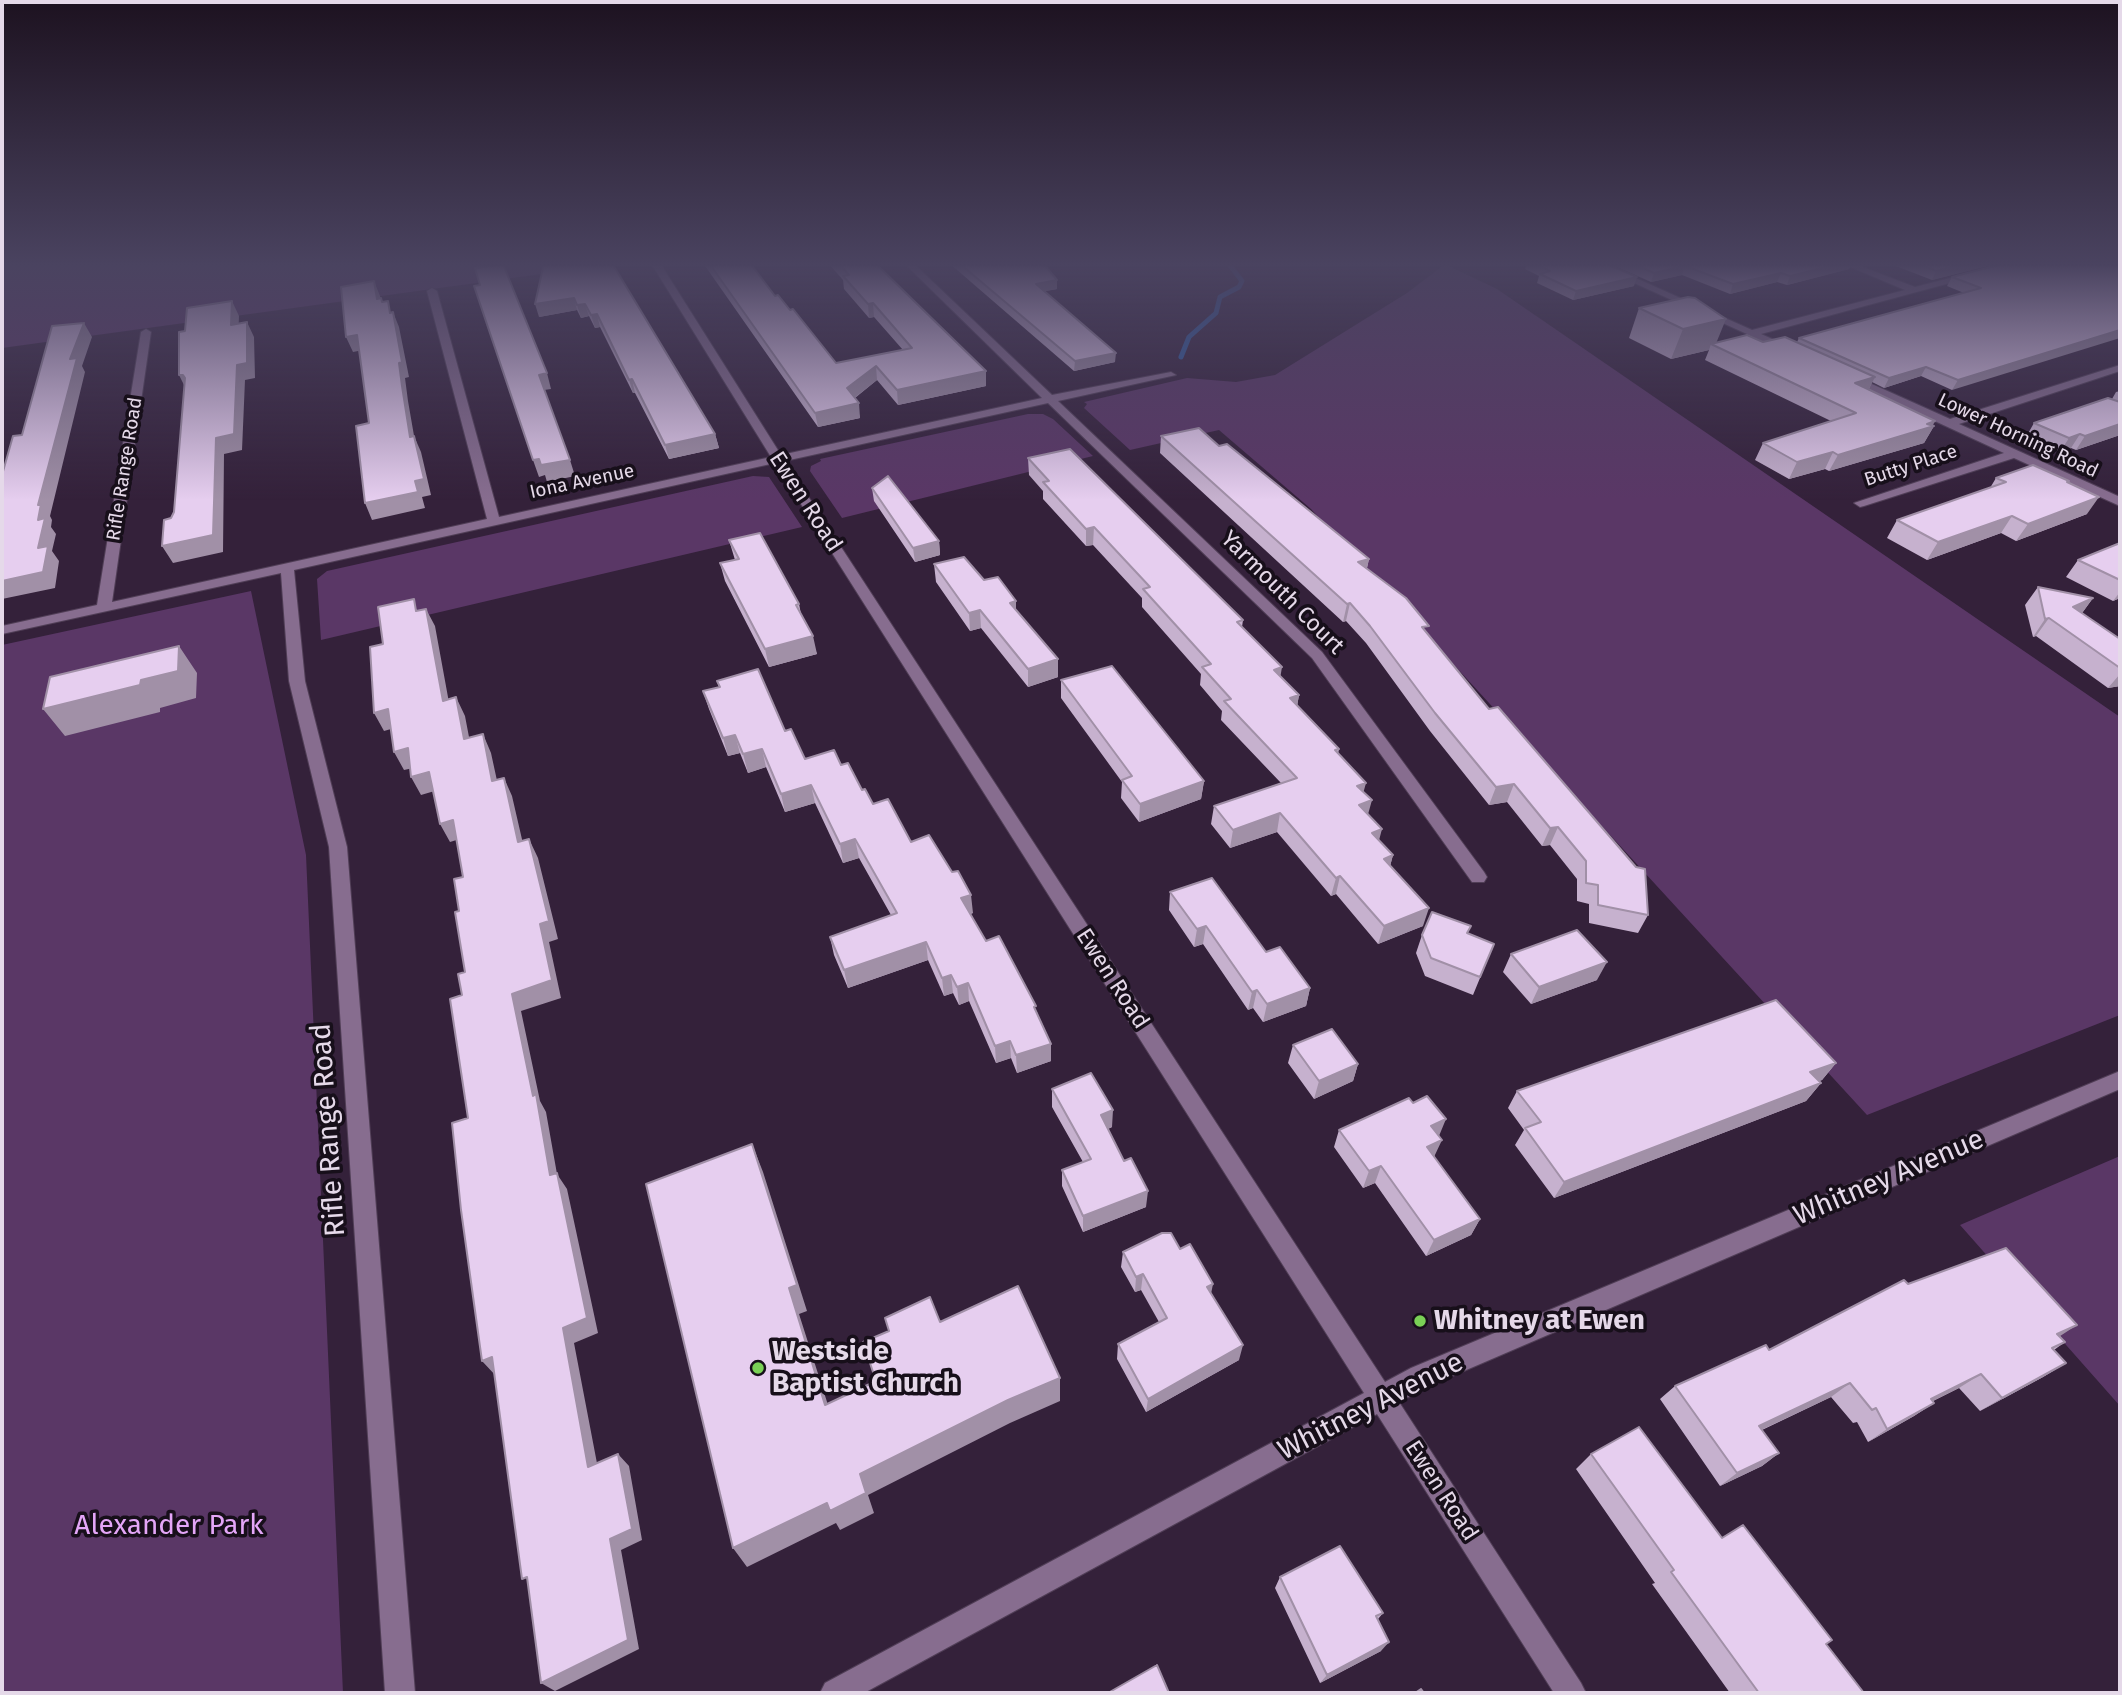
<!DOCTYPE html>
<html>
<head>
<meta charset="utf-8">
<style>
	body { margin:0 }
	#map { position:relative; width:2122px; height:1695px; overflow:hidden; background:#34213a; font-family:"Fira Sans",sans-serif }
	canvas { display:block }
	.frame { position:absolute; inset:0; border:4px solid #e5d9e9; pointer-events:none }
</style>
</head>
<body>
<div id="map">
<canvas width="2122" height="1695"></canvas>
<div class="frame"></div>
</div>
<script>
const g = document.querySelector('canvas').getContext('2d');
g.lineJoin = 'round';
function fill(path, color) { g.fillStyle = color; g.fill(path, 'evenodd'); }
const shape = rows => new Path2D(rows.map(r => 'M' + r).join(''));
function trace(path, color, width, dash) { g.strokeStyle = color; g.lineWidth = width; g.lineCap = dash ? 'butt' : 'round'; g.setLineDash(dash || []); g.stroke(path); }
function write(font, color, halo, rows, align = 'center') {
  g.font = font + ' "Fira Sans",sans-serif'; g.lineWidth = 7; g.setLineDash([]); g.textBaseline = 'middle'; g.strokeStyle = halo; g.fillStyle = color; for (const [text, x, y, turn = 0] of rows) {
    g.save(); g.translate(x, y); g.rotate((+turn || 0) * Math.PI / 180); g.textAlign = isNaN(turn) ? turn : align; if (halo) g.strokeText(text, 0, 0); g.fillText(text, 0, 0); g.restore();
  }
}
fill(shape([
	[2,263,622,263,2,348],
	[1445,264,1497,289,2120,717,2120,1015,1867,1115,1311,509,1219,430,1130,450,1084,408,1087,404,1084,402,1187,378,1236,382,1275,375,1407,293],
	[1028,414,1043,414,1053,419,1093,456,842,518,810,471,811,466,821,461,820,459],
	[753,476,769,477,802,527,321,640,317,579,327,571],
	[251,591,306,855,343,1693,2,1693,2,645],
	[2120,1156,2120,1406,1960,1225]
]), '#5a3766');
trace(shape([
	[1181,357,1189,337,1216,313,1220,297,1239,287,1242,281,1228,263]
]), '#2b60aa', 5);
const minor = shape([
	[651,263,660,263,781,455,1042,398,904,263,913,263,1052,395,1171,372,1176,375,1058,401,1322,652,1484,872,1487,877,1484,882,1472,882,1312,658,1048,403,785,461,1385,1382,1411,1368,2120,1071,2120,1089,1429,1386,1399,1402,1581,1683,1586,1693,1554,1693,1377,1414,864,1693,820,1693,825,1683,1364,1393,775,463,294,570,305,681,347,847,415,1693,385,1693,329,847,289,681,281,573,2,634,2,626,97,605,141,332,146,329,151,332,112,602,487,519,427,291,432,288,437,291,499,517,771,457,651,263],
	[1590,263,1602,263,1752,330,1905,290,1841,263,1852,263,1915,287,2009,263,2024,263,1761,334,1793,348,1794,350,1789,353,1590,263],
	[2120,365,2120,371,1959,424,2120,497,2120,506,2014,458,1864,506,1860,507,1854,503,2004,453,1846,380,1846,376,1854,376,1950,419,2120,365]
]);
trace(minor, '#503e56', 2);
fill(minor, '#876d8f');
fill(shape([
	[612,263,715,434,719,448,669,459,635,393,633,393,600,327,595,328,589,316,581,318,577,310,539,317],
	[703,263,750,263,775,296,790,310,836,363,903,350,874,317,869,318,844,289,843,280,828,263,875,263,986,386,898,405,877,380,855,398,860,418,818,427],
	[949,263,1043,263,1057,289,1045,291,1115,362,1074,371],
	[1527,263,1605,263,1634,286,1573,300,1537,283,1539,276,1525,269],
	[1608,263,1852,263,1849,269,1787,285,1777,282,1730,294,1682,275,1651,282],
	[1888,263,1999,263,1932,280],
	[2120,263,1952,390,1921,376,1884,388,1872,382,1869,389,1934,426,1924,443,1829,471,1825,469,1789,479,1755,460,1763,443,1831,421,1705,360,1709,350,1671,359,1629,338,1639,308,1716,343,1797,342,1799,338,1964,293,1947,286,1952,277],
	[2120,391,2120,435,2076,450,2071,448,2060,452,2026,437,2034,423,2112,399,2116,392],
	[1161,436,1219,446,1369,559,1367,568,1427,633,1648,915,1638,933,1589,923,1589,904,1577,901,1577,879,1550,845,1542,846,1507,802,1489,805,1430,731,1366,643,1346,621,1343,622,1160,453],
	[1028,458,1243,620,1242,627,1281,677,1299,695,1297,706,1339,749,1338,754,1364,792,1368,814,1379,840,1393,855,1390,866,1423,926,1378,944,1336,894,1331,896,1277,832,1230,848,1211,824,1214,806,1281,783,1221,720,1222,711,1200,685,1201,674,1142,607,1142,598,1093,545,1086,546,1043,499,1043,491,1029,475],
	[1996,478,2069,481,2068,483,2087,514,2016,541,2001,533,1927,560,1887,538,1897,520,1990,488],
	[872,488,939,541,940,555,915,562,874,501],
	[729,540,799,604,801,614,817,654,769,667,725,581,720,563,735,560],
	[2120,543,2120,598,2113,601,2066,577,2078,560],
	[934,564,984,580,1058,659,1058,677,1028,687,981,628,970,631,936,582],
	[2038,587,2093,598,2082,613,2120,639,2120,686,2108,688,2036,636,2033,637,2025,605],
	[1061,680,1204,781,1201,799,1139,822,1121,798,1122,782,1061,698],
	[717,681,785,731,805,759,841,765,873,804,911,842,973,913,970,914,986,941,1037,1012,1051,1061,1017,1073,1011,1058,996,1063,969,1001,959,1005,953,993,944,996,928,960,848,988,834,955,830,937,891,915,859,858,843,863,815,803,785,812,766,767,748,773,740,753,728,756,709,709,703,691,719,687],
	[1170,892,1266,952,1310,988,1306,1006,1263,1022,1253,1008,1248,1010,1203,944,1194,947,1169,910],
	[1468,934,1494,944,1473,995,1425,976,1416,953,1422,935],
	[1511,954,1597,980,1531,1004,1503,972],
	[1293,1045,1358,1064,1353,1081,1314,1099,1288,1063],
	[1836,1063,1822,1080,1819,1081,1821,1083,1806,1101,1554,1198,1515,1145,1524,1130,1508,1108,1517,1091],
	[1052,1089,1112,1127,1108,1129,1146,1207,1083,1232,1062,1186,1062,1170,1083,1162,1052,1107],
	[1339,1130,1439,1136,1434,1157,1480,1219,1471,1235,1426,1256,1375,1183,1363,1188,1334,1147],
	[1180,1249,1211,1294,1239,1360,1146,1412,1117,1359,1118,1344,1159,1322,1141,1290,1135,1292,1121,1267,1123,1252],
	[1908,1284,2060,1336,2065,1342,2054,1350,2066,1363,2043,1377,1980,1411,1959,1388,1933,1401,1934,1403,1914,1416,1868,1442,1857,1422,1853,1423,1831,1397,1762,1430,1779,1453,1762,1466,1720,1486,1660,1399,1675,1386,1769,1350],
	[1591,1454,1722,1538,1826,1644,1864,1693,1730,1693,1652,1584,1655,1583,1576,1469],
	[1280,1577,1383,1613,1378,1619,1381,1651,1320,1683,1275,1588]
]), '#c6b1ce');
fill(shape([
	[1844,263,1852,263,1849,269,1787,285,1790,276],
	[1969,263,1999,263,1932,280,1936,271],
	[1685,266,1682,275,1651,282,1654,273],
	[1781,273,1777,282,1730,294,1733,284],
	[1637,277,1634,286,1573,300,1576,291],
	[1057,280,1057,289,1036,293,1036,284],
	[374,281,380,296,383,313,377,299],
	[574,298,577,310,539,317,535,304],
	[232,301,239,316,238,340,231,325],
	[873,303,874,317,869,318,868,304],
	[585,304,589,316,581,318,577,305],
	[393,312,399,327,409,377,405,378,408,401,417,453,410,437,402,386],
	[597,314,600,327,595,328,591,315],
	[1726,319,1715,346,1711,344,1709,350,1671,359,1683,329],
	[247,322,254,337,255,378,245,380,242,450,224,454,223,552,173,563,162,546,237,365],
	[84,323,92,337,82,366,85,372,50,516,52,520,51,527,56,534,52,551,59,561,55,588,2,599,2,581,38,548,38,505,70,359],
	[2120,330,2120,338,1952,390,1958,380],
	[357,335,363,350,353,352,346,337],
	[1116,353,1115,362,1074,371,1075,361],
	[876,366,877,380,849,402,847,388],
	[1926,367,1921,376,1884,388,1889,378],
	[986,371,986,386,898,405,897,390],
	[547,373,551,389,544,390,539,375],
	[179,375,183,375,191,390,187,391],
	[1875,377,1867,393,1855,383],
	[632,379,635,393,633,393,629,380],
	[859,403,860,418,818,427,815,413],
	[1935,421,1932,427,1934,426,1924,443,1829,471,1838,455],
	[2120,424,2120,435,2076,450,2085,436],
	[715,434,719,448,669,459,665,445],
	[2080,434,2071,448,2060,452,2069,438],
	[414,436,421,452,431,495,422,497,425,508,372,520,365,503,415,481],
	[1833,452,1825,469,1789,479,1797,462],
	[539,459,570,460,575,476,547,482,545,475,539,477,533,460],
	[2099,497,2087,514,2016,541,2028,524],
	[2012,516,2001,533,1927,560,1938,542],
	[1094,527,1093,545,1086,546,1086,529],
	[939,541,940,555,915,562,913,548],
	[1369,559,1365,576,1358,562],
	[2120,592,2120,598,2113,601],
	[2093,598,2080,616,2073,607],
	[1016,601,1016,619,1010,603],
	[1350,603,1346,621,1343,622,1347,604],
	[426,609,435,626,452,719,443,701],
	[980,610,981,628,970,631,969,613],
	[2049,618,2036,636,2033,637,2045,619],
	[813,636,817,654,769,667,765,649],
	[179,646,197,673,196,698,160,708,160,712,65,736,43,709,141,680],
	[1058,659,1058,677,1028,687,1028,669],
	[1282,667,1279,685,1274,670],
	[2120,674,2120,686,2108,688],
	[1299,695,1296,713,1290,698],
	[456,697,465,716,473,758,464,739],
	[388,709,398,727,384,731,374,713],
	[483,734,491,753,501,799,492,781],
	[735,735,740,753,728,756,723,738],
	[408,748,418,767,404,770,394,752],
	[762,749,766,767,748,773,743,754],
	[429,772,438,790,421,795,411,777],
	[504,778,512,796,527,861,518,842],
	[1204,781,1201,799,1139,822,1140,804],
	[1366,783,1361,801,1357,786],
	[1514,784,1507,802,1489,805,1496,787],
	[811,785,815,803,785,812,781,794],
	[1372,800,1367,818,1359,805],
	[1280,813,1277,832,1230,848,1233,830],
	[453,820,463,838,450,842,440,824],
	[1558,827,1550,845,1542,846,1550,828],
	[1382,829,1377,848,1372,833],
	[529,839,538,858,558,939,549,942,561,998,521,1011,540,1101,546,1112,557,1174,567,1189,598,1333,574,1343,600,1479,588,1467,563,1328,550,1175,512,994,540,924],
	[855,839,859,858,843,863,840,844],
	[1393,855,1388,874,1384,859],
	[1340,876,1336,894,1331,896,1336,878],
	[971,895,973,913,963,917,961,898],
	[1429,908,1423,926,1378,944,1384,926],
	[1206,926,1203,944,1194,947,1197,929],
	[926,942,928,960,848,988,844,970],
	[1607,962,1597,980,1531,1004,1539,987],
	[951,975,953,993,944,996,942,978],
	[968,983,969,1001,959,1005,957,987],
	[1310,988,1306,1006,1263,1022,1267,1004],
	[1257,990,1253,1008,1248,1010,1252,992],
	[1010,1041,1011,1058,996,1063,995,1046],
	[1051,1044,1051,1061,1017,1073,1016,1055],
	[1836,1063,1822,1080,1796,1090,1810,1072],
	[1358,1064,1353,1081,1314,1099,1319,1081],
	[1821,1083,1806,1101,1554,1198,1564,1182],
	[1113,1110,1112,1127,1100,1132,1101,1115],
	[1446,1119,1439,1136,1431,1126],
	[1442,1140,1434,1157,1427,1147],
	[752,1144,763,1172,807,1311,799,1314,835,1427,825,1405,789,1288],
	[1381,1166,1375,1183,1363,1188,1369,1171],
	[1148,1191,1146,1207,1083,1232,1083,1216],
	[1480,1219,1471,1235,1426,1256,1434,1240],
	[1143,1274,1141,1290,1135,1292,1136,1277],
	[1213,1284,1210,1299,1207,1287],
	[2077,1325,2054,1340,2057,1334],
	[1243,1345,1239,1360,1146,1412,1148,1399],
	[492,1357,496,1376,482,1361],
	[2066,1363,2043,1377,1980,1411,2002,1398],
	[1981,1374,1959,1388,1911,1412,1931,1399],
	[1060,1378,1060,1401,1010,1423,868,1495,874,1513,840,1530,836,1523,747,1567,733,1548,860,1474,1008,1400],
	[1850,1383,1831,1397,1742,1439,1759,1426],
	[1934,1403,1914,1416,1868,1442,1887,1429],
	[1779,1453,1762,1466,1720,1486,1737,1473],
	[618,1454,629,1466,642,1540,621,1550,639,1649,555,1691,541,1683,610,1539],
	[1389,1642,1381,1651,1320,1683,1327,1675]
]), '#a190a7');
const building = shape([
	[544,263,612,263,715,434,665,445,632,379,629,380,597,314,591,315,585,304,577,305,574,298,535,304,544,263],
	[709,263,750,263,775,296,778,295,790,310,793,309,836,363,912,348,873,303,868,304,843,276,849,275,838,263,875,263,986,371,897,390,876,366,847,388,859,403,815,413,709,263],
	[959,263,1043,263,1057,280,1036,284,1116,353,1075,361,959,263],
	[1533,263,1605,263,1637,277,1576,291,1540,274,1550,271,1533,263],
	[1631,263,1844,263,1790,276,1781,273,1733,284,1685,266,1654,273,1631,263],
	[1915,263,1969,263,1936,271,1915,263],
	[2006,263,2120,263,2120,330,1958,380,1926,367,1889,378,1799,338,1981,288,1952,277,2006,263],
	[503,264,547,373,539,375,570,460,541,465,539,459,533,460,474,286,480,285,475,268,503,264],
	[374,281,377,299,381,298,382,302,388,301,390,313,393,312,402,362,399,363,402,386,410,437,414,436,424,479,415,481,418,492,365,503,356,426,369,423,357,335,346,337,341,287,374,281],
	[1688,297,1695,298,1726,319,1683,329,1639,308,1688,297],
	[232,301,231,325,247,322,247,363,237,365,234,434,216,438,213,535,162,546,164,520,171,518,174,512,185,378,183,375,179,375,179,332,185,331,187,308,232,301],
	[84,323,70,359,77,358,38,505,41,504,38,520,45,518,38,548,48,546,43,572,2,581,2,475,13,436,22,435,52,326,84,323],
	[1747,335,1763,342,1785,337,1875,377,1855,383,1935,421,1927,424,1934,426,1838,455,1833,452,1797,462,1763,443,1856,413,1711,344,1747,335],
	[2108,398,2120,402,2120,424,2085,436,2080,434,2069,438,2034,423,2108,398],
	[1199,428,1219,446,1227,444,1369,559,1358,562,1406,598,1429,626,1422,627,1489,709,1498,707,1636,867,1645,869,1648,915,1598,905,1598,885,1586,883,1586,861,1558,827,1550,828,1514,784,1496,787,1435,713,1370,626,1350,603,1347,604,1161,436,1199,428],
	[1070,449,1243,620,1237,622,1282,667,1274,670,1299,695,1290,698,1339,749,1335,750,1366,783,1357,786,1372,800,1359,805,1382,829,1372,833,1393,855,1384,859,1429,908,1384,926,1340,876,1336,878,1280,813,1233,830,1214,806,1297,778,1224,701,1231,699,1202,667,1211,664,1143,589,1150,587,1094,527,1086,529,1043,482,1049,481,1028,458,1070,449],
	[2033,465,2069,481,2067,482,2099,497,2028,524,2012,516,1938,542,1897,520,2006,482,1996,478,2033,465],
	[888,476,939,541,913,548,872,488,888,476],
	[760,533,799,604,796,605,813,636,765,649,720,563,739,559,729,540,760,533],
	[2120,543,2120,580,2078,560,2120,543],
	[964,557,984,580,998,577,1016,601,1010,603,1058,659,1028,669,980,610,969,613,934,564,964,557],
	[2038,587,2093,598,2073,607,2120,639,2120,668,2049,618,2045,619,2038,587],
	[414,599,416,611,426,609,443,701,456,697,464,739,483,734,492,781,504,778,518,842,529,839,549,921,540,924,552,980,512,994,533,1096,536,1094,550,1175,557,1173,587,1318,563,1328,588,1467,618,1454,632,1529,610,1539,628,1640,541,1683,527,1577,522,1579,492,1357,482,1361,461,1210,452,1123,468,1118,450,999,462,995,458,974,465,972,455,912,459,911,454,879,463,877,453,820,440,824,429,772,411,777,408,748,394,752,388,709,374,713,370,647,383,644,378,607,414,599],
	[179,646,178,671,141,680,140,685,43,709,50,677,179,646],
	[1112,666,1204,781,1140,804,1122,780,1132,776,1061,680,1112,666],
	[758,669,785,731,791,729,805,759,834,750,841,765,848,763,862,790,865,789,873,804,888,799,911,842,929,835,952,872,958,871,971,895,961,898,986,941,999,936,1036,1006,1034,1007,1051,1044,1016,1055,1010,1041,995,1046,968,983,957,987,951,975,942,978,926,942,844,970,830,937,897,913,855,839,840,844,811,785,781,794,762,749,743,754,735,735,723,738,703,691,720,687,717,681,758,669],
	[1212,878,1266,952,1280,947,1310,988,1267,1004,1257,990,1252,992,1206,926,1197,929,1170,892,1212,878],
	[1432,912,1471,926,1467,933,1494,944,1480,977,1431,958,1422,935,1432,912],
	[1577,930,1607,962,1539,987,1511,954,1577,930],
	[1776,1000,1836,1063,1810,1072,1821,1083,1564,1182,1525,1128,1541,1122,1517,1091,1776,1000],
	[1332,1029,1358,1064,1319,1081,1293,1045,1332,1029],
	[1091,1073,1113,1110,1101,1115,1124,1161,1131,1158,1148,1191,1083,1216,1062,1170,1091,1159,1052,1089,1091,1073],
	[1427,1096,1446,1119,1431,1126,1442,1140,1427,1147,1480,1219,1434,1240,1381,1166,1369,1171,1339,1130,1409,1098,1413,1103,1427,1096],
	[752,1144,797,1285,789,1288,825,1405,876,1381,863,1342,889,1331,885,1318,930,1297,940,1322,1018,1286,1060,1378,1008,1400,860,1474,866,1493,830,1511,827,1503,733,1548,646,1184,752,1144],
	[1162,1233,1171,1233,1180,1249,1190,1244,1213,1284,1207,1287,1243,1345,1148,1399,1118,1344,1167,1318,1143,1274,1136,1277,1123,1252,1162,1233],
	[2006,1248,2077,1325,2057,1334,2065,1342,2052,1348,2066,1363,2002,1398,1981,1374,1931,1399,1934,1403,1887,1429,1876,1408,1872,1410,1850,1383,1759,1426,1779,1453,1737,1473,1675,1386,1766,1345,1769,1350,1904,1280,1908,1284,2006,1248],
	[1639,1427,1722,1538,1743,1525,1832,1640,1826,1644,1864,1693,1759,1693,1671,1572,1674,1570,1591,1454,1639,1427],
	[1340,1546,1383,1613,1376,1616,1389,1642,1327,1675,1280,1577,1340,1546],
	[1157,1665,1169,1693,1108,1693,1157,1665],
	[1421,1689,1424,1693,1415,1693,1421,1689]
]);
fill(building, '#e6ceef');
trace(building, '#a190a7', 2);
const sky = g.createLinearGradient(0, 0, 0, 500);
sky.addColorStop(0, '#1d1220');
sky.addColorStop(0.53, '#4a4360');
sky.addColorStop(1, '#4a436000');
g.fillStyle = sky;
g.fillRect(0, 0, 2122, 500);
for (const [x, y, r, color] of [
	[1420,1321,7,"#7ad156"],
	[758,1368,7,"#7ad156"]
]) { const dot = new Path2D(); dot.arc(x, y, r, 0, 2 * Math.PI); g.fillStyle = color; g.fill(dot); trace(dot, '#170f1a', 2.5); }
write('19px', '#e5d9e9', '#170f1a', [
	["Lower Horning Road",2018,436,25],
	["Butty Place",1911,466,-18],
	["Rifle Range Road",125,469,-81],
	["Iona Avenue",582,482,-12]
]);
write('23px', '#e5d9e9', '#170f1a', [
	["Ewen Road",805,502,57],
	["Yarmouth Court",1282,593,45],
	["Ewen Road",1112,979,57],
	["Ewen Road",1441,1491,57]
]);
write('28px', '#e5d9e9', '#170f1a', [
	["Rifle Range Road",329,1130,-94],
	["Whitney Avenue",1889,1178,-23],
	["Whitney Avenue",1371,1407,-27]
]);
write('bold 28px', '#e5d9e9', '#170f1a', [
	["Whitney at Ewen",1434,1321],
	["Westside",772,1352],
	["Baptist Church",772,1384]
], 'left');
write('28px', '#e4a6f8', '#170f1a', [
	["Alexander Park",169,1526]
]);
</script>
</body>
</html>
